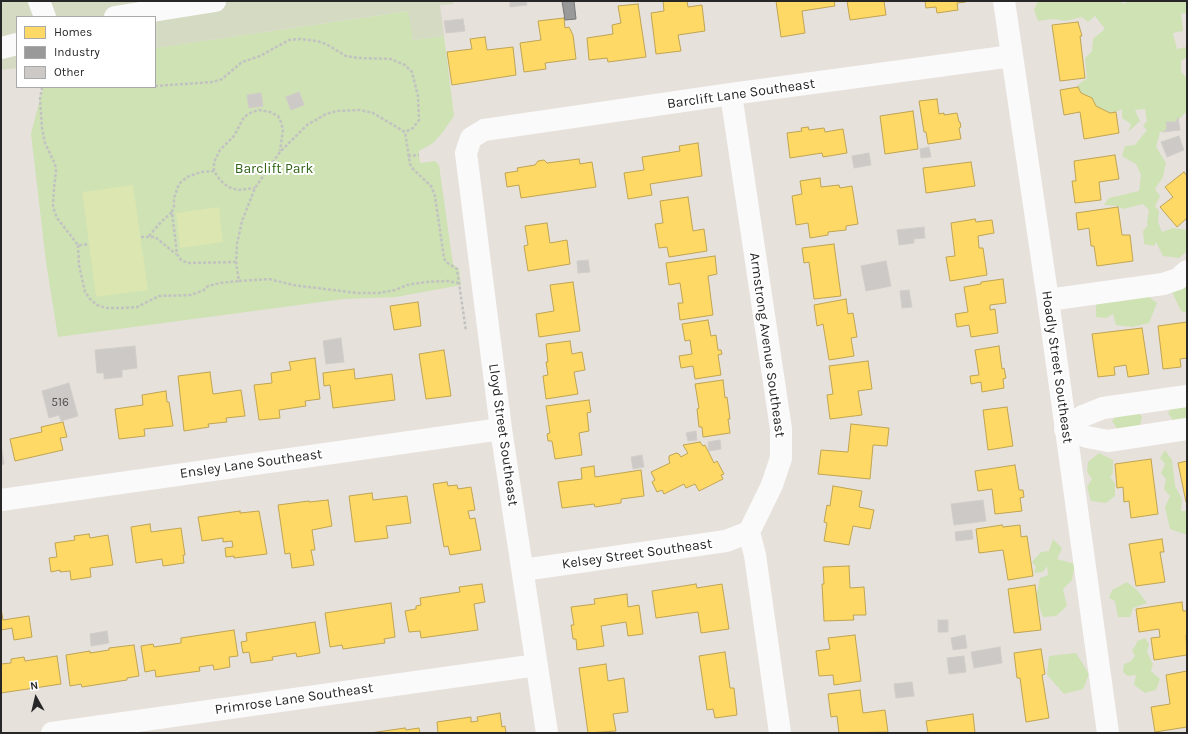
<!DOCTYPE html>
<html>
<head>
<meta charset="utf-8">
<style>
	body { margin:0 }
	#map { position:relative; width:1188px; height:734px; overflow:hidden; background:#e7e1dc; font-family:Karla,sans-serif }
	canvas { display:block }
	.frame { position:absolute; inset:0; border:2px solid #272727; pointer-events:none }
	.legend { position:absolute; left:16px; top:16px; width:140px; height:72px; box-sizing:border-box; background:#fff; border:1px solid #a9a9a9; margin:0; padding:5px 7px; list-style:none; font-size:12px; color:#272727 }
	.legend li { display:flex; align-items:center; gap:8px; height:20px }
	.legend b { width:20px; border:1px solid #a9a9a9 }
	.north { position:absolute; left:16px; top:678px; width:40px; height:40px; -webkit-text-stroke:3px #fff; paint-order:stroke; rotate:352deg; font-size:11px; font-weight:700; line-height:16px; text-align:center; color:#272727 }
	.north::after { content:''; display:block; margin:auto; width:14px; height:18px; background:#272727; clip-path:polygon(50% 0,100% 100%,50% 72%,0 100%) }
</style>
</head>
<body>
<div id="map">
<canvas width="1188" height="734"></canvas>
<div class="frame"></div>
<ul class="legend">
<li><b style="height:11px;background:#ffd966"></b>Homes</li>
<li><b style="height:11px;background:#999"></b>Industry</li>
<li><b style="height:11px;background:#cdc9c6"></b>Other</li>
</ul>
<div class="north">N</div>
</div>
<script>
const g = document.querySelector('canvas').getContext('2d');
g.lineJoin = 'round';
function fill(path, color) { g.fillStyle = color; g.fill(path, 'evenodd'); }
const shape = rows => new Path2D(rows.map(r => 'M' + r).join(''));
function trace(path, color, width, dash) { g.strokeStyle = color; g.lineWidth = width; g.lineCap = dash ? 'butt' : 'round'; g.setLineDash(dash || []); g.stroke(path); }
function write(font, color, halo, rows, align = 'center') {
  g.font = font + ' Karla,sans-serif'; g.lineWidth = 4; g.setLineDash([]); g.textBaseline = 'middle'; g.strokeStyle = halo; g.fillStyle = color; for (const [text, x, y, turn = 0] of rows) {
    g.save(); g.translate(x, y); g.rotate((+turn || 0) * Math.PI / 180); g.textAlign = isNaN(turn) ? turn : align; if (halo) g.strokeText(text, 0, 0); g.fillText(text, 0, 0); g.restore();
  }
}
fill(shape([
	[1038,1,1119,1,1125,4,1128,1,1187,1,1187,13,1181,14,1183,31,1173,33,1177,49,1187,47,1187,57,1181,61,1181,72,1187,78,1187,111,1176,122,1167,122,1167,129,1163,132,1160,132,1156,147,1166,163,1163,177,1155,189,1160,196,1155,206,1159,211,1158,222,1162,232,1173,228,1187,230,1187,251,1179,258,1163,256,1156,242,1154,246,1144,244,1143,231,1148,225,1147,223,1149,210,1143,204,1123,209,1117,206,1104,205,1109,198,1139,191,1141,175,1136,164,1122,156,1125,146,1135,145,1147,130,1143,126,1147,121,1145,109,1135,110,1140,121,1128,132,1131,124,1122,118,1122,109,1116,112,1110,113,1096,106,1092,98,1081,93,1078,87,1078,85,1087,78,1085,58,1092,51,1093,39,1105,29,1095,16,1088,22,1082,17,1066,21,1053,19,1038,21,1034,10],
	[409,11,413,40,444,36,454,116,443,132,433,143,419,151,419,155,420,163,435,161,439,165,453,264,459,269,461,285,396,297,344,299,58,337,46,262,31,134,43,87,155,87,155,48],
	[1187,262,1187,313,1181,311,1172,292],
	[1140,290,1157,303,1149,323,1132,327,1116,325,1113,314,1106,318,1096,317,1096,304],
	[1177,400,1187,402,1187,427,1178,428,1168,413],
	[1133,405,1142,417,1138,433,1122,436,1112,421,1122,408],
	[1165,450,1172,460,1175,486,1182,499,1181,511,1187,511,1187,535,1170,529,1165,507,1170,496,1164,489,1166,479,1161,473,1165,464,1160,458],
	[1099,453,1113,460,1113,473,1110,477,1115,483,1115,496,1106,503,1091,501,1087,487,1092,479,1087,472,1088,462],
	[1053,539,1062,548,1057,559,1075,564,1072,580,1063,589,1067,606,1056,616,1043,617,1036,597,1040,578,1048,575,1047,566,1043,572,1034,573,1036,567,1032,562,1041,552,1049,551],
	[1127,582,1138,591,1147,603,1133,608,1130,617,1118,617,1115,601,1109,598,1112,590],
	[1145,638,1149,644,1147,652,1153,664,1151,671,1160,679,1156,690,1145,693,1134,685,1136,675,1128,676,1123,672,1124,664,1130,662,1135,656,1132,650,1136,645,1137,641],
	[1076,653,1089,674,1083,689,1064,694,1047,675,1049,656]
]), '#cee2b4');
fill(shape([
	[1,1,453,1,453,4,440,5,444,36,413,40,408,11,155,48,155,17,17,17,17,68,1,70]
]), '#d5dac3');
fill(shape([
	[133,185,148,290,96,297,82,192],
	[219,207,223,242,180,248,176,213]
]), '#dbe6b1');
const homes = shape([
	[663,1,687,1,688,7,702,5,705,31,678,35,681,51,656,54,651,13,664,11,663,1],
	[776,1,834,1,835,6,802,11,805,33,781,37,776,1],
	[847,1,884,1,886,15,850,20,847,1],
	[925,1,966,1,966,2,957,3,958,10,937,13,936,7,926,8,925,1],
	[638,4,646,57,608,62,607,58,589,60,587,38,613,34,612,25,621,23,618,6,638,4],
	[564,18,565,28,569,27,573,35,576,59,545,63,546,69,524,72,520,43,541,40,538,21,564,18],
	[1078,22,1082,36,1080,36,1085,78,1060,81,1052,25,1078,22],
	[485,37,487,50,513,47,516,75,452,85,447,52,472,49,470,39,485,37],
	[1078,87,1081,93,1092,98,1096,106,1110,113,1116,112,1119,133,1084,139,1080,112,1064,115,1060,90,1078,87],
	[937,99,939,114,944,113,944,115,957,113,959,122,960,122,961,127,959,128,961,139,928,144,926,132,924,132,919,101,937,99],
	[913,111,918,149,885,154,880,116,913,111],
	[808,127,809,130,824,128,825,132,843,129,847,153,823,157,822,153,790,158,787,133,802,131,801,128,808,127],
	[698,143,702,176,650,184,652,195,628,199,624,173,644,170,642,157,680,151,679,146,698,143],
	[1115,155,1119,179,1099,182,1101,200,1075,203,1072,181,1076,181,1074,161,1115,155],
	[579,159,580,164,592,162,596,187,521,198,519,185,507,187,505,173,518,171,517,168,535,165,538,161,544,160,547,163,579,159],
	[971,162,975,186,926,193,923,168,971,162],
	[1184,172,1187,176,1187,218,1177,227,1160,207,1173,197,1165,187,1184,172],
	[820,178,821,187,839,185,840,188,852,186,858,224,846,226,846,230,828,232,828,235,810,238,808,223,796,225,792,196,802,194,800,181,820,178],
	[688,197,693,231,704,229,707,251,669,257,667,247,659,248,655,224,663,223,660,201,688,197],
	[1118,207,1122,235,1130,235,1133,261,1097,266,1094,246,1091,246,1089,228,1078,230,1076,213,1118,207],
	[975,219,976,222,992,220,994,233,978,236,979,248,983,248,987,275,950,281,946,257,955,256,951,223,975,219],
	[547,223,550,243,567,240,570,264,528,271,524,246,528,245,525,226,547,223],
	[834,244,841,296,814,299,809,262,804,263,802,248,834,244],
	[715,256,717,274,708,276,713,315,680,320,678,303,683,303,680,283,669,285,666,263,715,256],
	[1003,279,1006,303,990,305,990,310,995,309,998,333,971,337,969,325,957,327,955,314,968,312,964,287,981,284,981,282,1003,279],
	[573,282,580,331,539,337,536,314,554,311,550,285,573,282],
	[846,299,848,314,853,313,857,337,851,338,854,356,829,360,823,324,817,326,814,305,846,299],
	[418,302,421,326,394,330,390,306,418,302],
	[708,320,711,336,716,335,718,350,721,350,722,354,718,355,721,375,695,379,693,366,681,368,679,356,692,354,690,340,685,341,682,324,708,320],
	[1187,322,1187,358,1180,359,1181,367,1163,369,1158,326,1187,322],
	[1142,328,1149,374,1128,377,1126,365,1114,367,1115,375,1098,377,1092,334,1142,328],
	[570,341,572,354,582,352,585,370,574,372,578,394,546,399,543,376,548,375,546,362,548,362,546,344,570,341],
	[999,346,1002,369,1004,368,1006,378,1003,379,1004,388,982,392,981,382,971,384,970,376,979,375,975,350,999,346],
	[444,350,451,396,426,399,419,354,444,350],
	[315,358,320,399,305,401,306,406,279,410,280,418,259,420,254,385,272,383,271,373,291,370,289,362,315,358],
	[868,361,872,389,858,391,862,415,830,419,827,395,833,394,829,366,868,361],
	[354,369,355,379,392,374,395,400,333,408,330,385,324,386,323,373,354,369],
	[210,372,213,394,241,390,245,416,226,418,227,422,208,424,209,427,184,431,178,376,210,372],
	[723,380,725,398,727,397,730,419,728,419,730,433,703,437,702,427,699,427,697,409,699,408,695,384,723,380],
	[166,391,167,402,169,402,173,426,144,429,145,436,119,439,115,409,143,405,142,395,166,391],
	[589,400,591,412,587,413,589,431,579,433,582,455,555,459,552,441,548,441,547,434,550,433,546,406,589,400],
	[1007,407,1013,446,988,450,983,410,1007,407],
	[63,422,67,437,60,438,63,450,15,461,10,439,42,432,41,427,63,422],
	[851,424,889,428,887,446,873,445,870,479,818,474,821,450,848,452,851,424],
	[700,442,703,446,705,445,714,463,717,461,724,474,721,475,723,479,699,491,695,484,686,488,684,484,664,494,662,490,657,492,652,482,655,480,651,472,670,463,669,460,669,456,676,453,679,454,681,457,688,453,683,445,700,442],
	[1151,459,1158,514,1131,518,1129,501,1124,502,1123,487,1117,488,1115,464,1151,459],
	[1187,461,1187,502,1186,502,1178,463,1187,461],
	[1015,465,1019,490,1023,490,1024,497,1020,498,1022,511,995,514,992,489,978,491,975,471,1015,465],
	[594,466,595,477,641,470,644,496,621,499,621,503,595,507,594,504,562,508,558,482,582,479,581,468,594,466],
	[447,482,448,486,457,485,458,489,471,487,475,510,468,511,470,519,475,518,481,550,450,555,448,546,444,547,433,484,447,482],
	[833,486,862,491,859,507,874,510,870,529,853,526,849,545,824,541,827,523,824,522,827,505,830,506,833,486],
	[372,493,373,500,407,496,411,523,386,526,388,538,355,542,349,496,372,493],
	[328,500,332,526,312,530,315,550,311,550,314,565,292,568,290,553,285,554,278,505,309,501,309,502,328,500],
	[240,511,240,513,259,511,267,554,234,558,234,556,226,557,225,548,233,547,232,541,223,542,223,538,202,541,198,517,240,511],
	[150,524,151,532,181,528,185,555,183,555,184,563,163,566,162,559,136,563,131,527,150,524],
	[1002,525,1003,527,1020,525,1021,537,1027,536,1033,576,1008,580,1003,550,979,553,976,529,1002,525],
	[89,534,90,538,108,535,113,565,90,568,91,577,71,580,70,571,60,572,60,570,51,572,49,558,57,557,55,543,75,540,74,536,89,534],
	[1162,539,1164,552,1160,552,1165,582,1136,586,1129,544,1162,539],
	[849,566,850,588,864,587,866,615,853,615,854,620,824,621,822,584,824,584,823,567,849,566],
	[482,584,485,602,474,604,478,630,421,638,420,631,409,632,405,611,416,609,416,606,421,605,420,598,460,592,459,587,482,584],
	[696,584,697,588,722,584,729,629,701,633,698,612,656,618,652,591,696,584],
	[1035,585,1041,630,1014,633,1008,589,1035,585],
	[627,594,628,607,639,605,643,634,628,636,626,622,601,626,604,646,577,650,576,639,573,639,571,625,574,625,571,607,595,604,594,599,627,594],
	[1182,602,1183,611,1187,611,1187,635,1186,635,1187,655,1154,660,1151,638,1160,637,1159,629,1139,632,1136,609,1182,602],
	[391,603,395,637,384,639,385,643,343,649,342,645,330,647,325,613,391,603],
	[1,608,3,620,29,616,32,637,14,640,12,628,1,630,1,608],
	[315,622,320,653,297,657,296,653,272,657,273,660,251,663,249,652,243,653,241,642,247,641,246,633,315,622],
	[234,630,238,656,229,657,230,667,214,670,213,665,199,667,200,671,156,677,155,670,145,672,141,646,153,644,154,647,181,643,181,638,234,630],
	[855,635,861,681,834,685,833,675,819,676,816,651,830,649,828,638,855,635],
	[134,645,139,676,127,678,127,680,82,687,81,684,70,686,66,655,90,651,90,653,109,650,109,648,134,645],
	[1041,649,1045,674,1042,675,1049,718,1026,722,1020,678,1017,678,1014,653,1041,649],
	[725,652,730,688,734,688,737,715,715,718,713,709,707,710,699,656,725,652],
	[57,656,61,684,1,693,1,664,11,663,11,659,24,657,25,661,57,656],
	[606,664,608,681,624,678,628,712,613,714,616,731,588,733,579,668,606,664],
	[1187,671,1187,727,1155,732,1151,707,1170,704,1166,675,1187,671],
	[860,690,863,713,885,710,888,732,839,733,837,716,831,717,828,694,860,690],
	[500,713,502,727,505,726,506,733,438,733,437,722,471,717,471,722,478,721,477,717,500,713],
	[973,714,975,733,928,733,926,721,973,714],
	[405,728,406,730,419,728,420,733,370,733,405,728]
]);
fill(homes, '#ffd966');
trace(homes, '#bea453', 1);
const industry = shape([
	[562,1,574,1,576,19,565,20,562,1]
]);
fill(industry, '#999');
trace(industry, '#777', 1);
const building = shape([
	[510,1,526,1,527,5,510,7,510,1],
	[463,19,465,31,446,33,444,21,463,19],
	[299,92,304,105,291,110,286,97,299,92],
	[261,93,263,106,249,108,247,95,261,93],
	[1178,118,1180,130,1163,132,1167,129,1166,122,1176,122,1178,118],
	[1179,136,1184,150,1167,157,1161,142,1179,136],
	[929,147,931,157,921,158,920,149,929,147],
	[869,153,871,165,854,168,852,156,869,153],
	[924,227,925,238,914,239,914,243,899,245,897,230,924,227],
	[588,260,590,272,578,273,577,261,588,260],
	[886,261,891,286,866,291,861,266,886,261],
	[909,290,912,307,902,308,900,291,909,290],
	[341,338,344,362,326,364,323,341,341,338],
	[135,346,137,368,122,370,122,377,104,379,104,373,97,373,95,350,135,346],
	[69,383,78,416,61,421,59,415,49,418,42,391,69,383],
	[696,431,697,440,688,441,686,433,696,431],
	[720,440,721,449,709,451,708,442,720,440],
	[1,444,4,464,1,465,1,444],
	[642,455,644,467,633,469,631,457,642,455],
	[983,500,986,521,954,525,951,504,983,500],
	[972,530,973,539,956,541,955,532,972,530],
	[938,620,948,620,948,632,938,632,938,620],
	[107,631,109,643,91,646,90,634,107,631],
	[965,635,967,648,953,650,951,638,965,635],
	[1000,647,1002,663,974,668,971,652,1000,647],
	[964,656,966,672,949,674,947,658,964,656],
	[912,682,914,696,896,698,894,684,912,682]
]);
fill(building, '#cdc9c6');
trace(building, '#d1cdc8', 1);
trace(shape([
	[155,86,213,82,222,79,242,62,260,56,289,40,300,39,317,41,326,44,346,56,359,58,391,59,405,65,412,72,418,96,419,120,413,128,405,132],
	[42,87,40,99,42,128,45,143,55,164,56,171,54,188,53,207,57,218,78,245,83,245,89,244],
	[408,156,419,155],
	[214,171,214,162,220,150,234,136,244,117,252,112,259,110,270,112,278,116,281,122,283,130,280,151],
	[149,236,161,222,172,212],
	[141,237,155,237,176,254],
	[78,245,79,265,85,292,90,299,97,305,106,308,122,308,137,307,159,296,191,295,204,290,208,286,220,283,239,281],
	[236,262,188,263,181,260,177,254,172,212,174,206,174,198,179,184,187,177,201,172,214,171,220,180,228,187,238,190,255,188],
	[459,283,447,281,426,282,407,285,395,290,379,293,357,293,293,285,269,279,239,281,236,262,237,244,242,221,255,188,280,152,307,125,326,114,337,111,360,110,373,113,405,132,410,164,413,169,431,186,435,196,444,258,446,262,457,269,459,283,466,331]
]), '#c2c2c1', 2.5, [3, 2]);
trace(shape([
	[39,1,45,17],
	[1004,1,1048,300,1108,733],
	[115,17,215,1],
	[1,48,17,44],
	[731,94,781,429,781,458,772,485,749,532,755,555,780,733],
	[1048,300,1163,284,1178,279,1187,271],
	[1065,429,1083,416,1103,408,1187,396],
	[1065,429,1087,437,1108,441,1187,429],
	[1,500,501,429],
	[523,570,726,541,749,532],
	[52,733,537,665],
	[547,733,501,429,466,153,471,138,484,130,731,94,1012,56]
]), '#fbfafa', 22);
write('12px', '#515050', null, [
	["516",60,403]
]);
write('14px', '#272727', '#fff', [
	["Barclift Lane Southeast",741,94,-8],
	["Armstrong Avenue Southeast",767,345,82],
	["Hoadly Street Southeast",1057,367,82],
	["Lloyd Street Southeast",503,435,82],
	["Ensley Lane Southeast",251,464,-8],
	["Kelsey Street Southeast",637,554,-8],
	["Primrose Lane Southeast",294,699,-8]
]);
write('14px', '#326418', '#fff', [
	["Barclift Park",274,169]
]);
</script>
</body>
</html>
